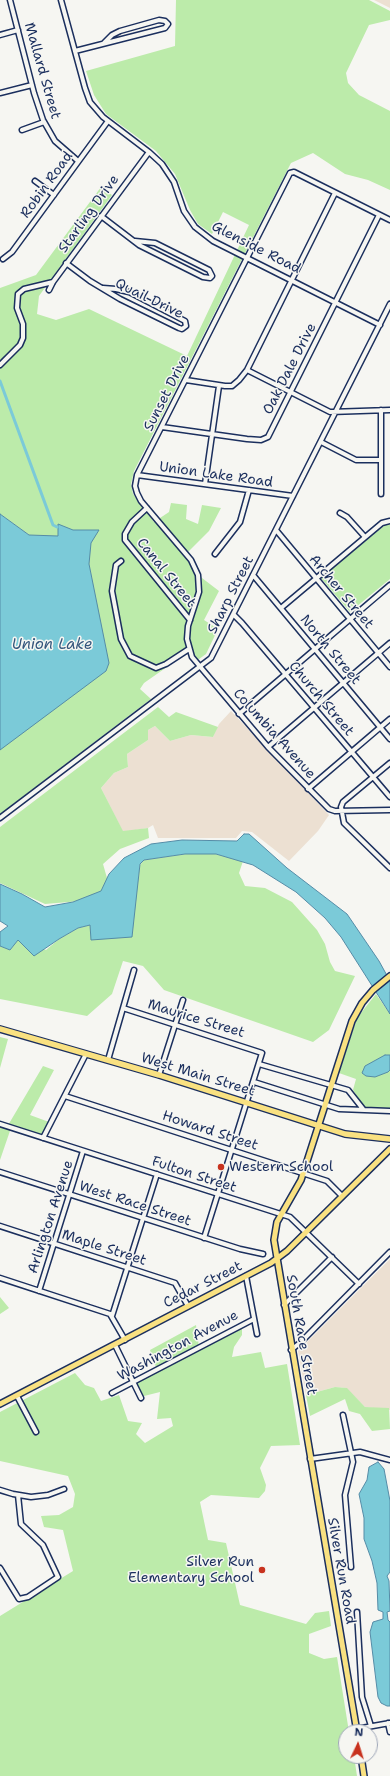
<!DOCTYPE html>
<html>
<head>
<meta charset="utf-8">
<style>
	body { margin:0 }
	#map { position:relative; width:390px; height:1776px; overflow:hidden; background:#f6f6f2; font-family:"Shantell Sans",sans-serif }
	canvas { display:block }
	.north { position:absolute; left:338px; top:1724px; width:40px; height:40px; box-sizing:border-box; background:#f6f6f2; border:1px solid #9ea6b7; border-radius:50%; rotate:4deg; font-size:11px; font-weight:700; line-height:16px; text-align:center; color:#1b2f5e }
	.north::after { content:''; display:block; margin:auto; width:14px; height:18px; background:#c8321e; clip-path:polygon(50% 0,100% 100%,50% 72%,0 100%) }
</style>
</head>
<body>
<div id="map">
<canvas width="390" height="1776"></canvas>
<div class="north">N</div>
</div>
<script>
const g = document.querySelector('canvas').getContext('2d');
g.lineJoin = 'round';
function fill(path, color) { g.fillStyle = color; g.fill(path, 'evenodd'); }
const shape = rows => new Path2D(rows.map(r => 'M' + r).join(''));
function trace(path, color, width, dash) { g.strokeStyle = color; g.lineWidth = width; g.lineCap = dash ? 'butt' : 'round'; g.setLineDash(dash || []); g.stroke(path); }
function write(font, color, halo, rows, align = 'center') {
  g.font = font + ' "Shantell Sans",sans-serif'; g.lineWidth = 3; g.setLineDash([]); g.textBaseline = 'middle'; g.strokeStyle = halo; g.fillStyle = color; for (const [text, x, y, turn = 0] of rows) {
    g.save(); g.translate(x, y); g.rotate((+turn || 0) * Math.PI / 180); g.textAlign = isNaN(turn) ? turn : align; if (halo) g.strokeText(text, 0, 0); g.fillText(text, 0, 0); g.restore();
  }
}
fill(shape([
	[374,0,390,0,390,8],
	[231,711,329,815,318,831,289,861,252,832,242,831,236,838,158,838,153,825,148,828,123,832,101,788,114,773,128,767,127,754,148,740,148,730,155,726,170,741,191,735,213,737,219,724],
	[390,1259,390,1410,365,1407,346,1388,335,1387,306,1395,298,1351]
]), '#ece0d2');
fill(shape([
	[176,0,369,0,390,11,390,20,369,25,346,73,348,83,359,95,390,111,390,190,368,180,345,174,313,153,291,163,134,471,131,484,133,494,154,522,169,512,171,503,187,505,186,519,198,524,202,505,221,508,209,531,188,552,202,578,219,591,204,620,218,629,206,654,195,662,187,653,144,683,140,689,151,699,0,814,0,517,27,535,57,536,29,535,0,514,0,288,36,275,101,187,112,195,39,296,37,314,56,320,89,309,187,356,249,225,223,212,212,234,198,224,190,210,175,174,156,151,106,114,94,95,86,71,175,46],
	[390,524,390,579,350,612,321,578,385,525],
	[158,707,169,717,176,712,218,727,213,737,191,735,170,741,155,726,148,730,148,740,127,754,128,767,114,773,101,788,123,831,148,828,149,838,120,849,103,864,109,885,92,900,45,904,0,883,0,827],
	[185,854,216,854,243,861,239,873,245,886,265,888,292,902,317,930,325,944,330,962,335,971,355,976,329,1030,313,1042,164,990,143,966,123,961,112,994,87,1016,0,999,0,946,10,950,18,939,46,950,59,939,78,928,90,925,138,877,140,865,144,860],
	[376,994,390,1014,390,1109,364,1107,353,1090,356,1079,339,1073,357,1018],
	[0,1037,8,1039,0,1068],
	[43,1066,54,1070,30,1115,49,1122,43,1135,12,1125,0,1160,0,1125,7,1127],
	[0,1297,9,1308,0,1314],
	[196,1325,199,1347,242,1327,242,1335,234,1347,232,1357,261,1352,265,1368,287,1364,300,1445,271,1446,260,1468,266,1485,265,1491,259,1498,211,1495,200,1502,208,1540,226,1543,240,1605,306,1624,315,1613,329,1611,331,1626,309,1634,309,1653,324,1659,337,1657,349,1732,346,1732,346,1756,354,1756,357,1776,0,1776,0,1616,73,1571,63,1530,44,1527,41,1516,59,1515,73,1507,75,1494,68,1476,0,1461,0,1412,75,1373,85,1385,94,1388,101,1401,119,1395,128,1421,142,1423,136,1434,145,1443,173,1426,171,1418,157,1419,160,1392,140,1397,135,1381,157,1370,150,1350],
	[335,1387,347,1388,365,1407,389,1408,390,1429,372,1431,360,1414,349,1411,345,1399,310,1416,306,1395]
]), '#bcebaa');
const water = shape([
	[0,514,29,535,58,536,58,524,73,530,99,530,91,543,89,564,109,663,106,671,0,750,0,514],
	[244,834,249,834,287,868,347,914,379,961,390,981,390,1014,341,937,325,918,296,892,253,865,216,854,185,854,144,860,140,864,132,937,91,940,90,925,78,928,59,939,34,956,18,940,10,950,0,946,0,932,8,926,0,921,0,884,22,894,45,907,73,902,101,891,109,874,124,858,151,844,182,840,237,841,244,834],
	[385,1055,390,1055,390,1070,388,1072,375,1077,366,1076,362,1073,365,1066,385,1055],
	[378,1462,384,1469,390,1501,390,1572,387,1576,389,1581,390,1611,387,1612,388,1620,390,1622,390,1706,387,1706,381,1703,378,1697,370,1632,373,1622,383,1619,383,1612,378,1610,377,1583,372,1561,364,1539,364,1518,359,1494,367,1480,369,1467,378,1462]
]);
fill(water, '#7bcad8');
trace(water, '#558ca7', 1);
trace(shape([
	[0,381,53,525,57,527]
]), '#7bcad8', 3);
const minor = shape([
	[10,0,34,93,43,120,55,141,78,161],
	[61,0,85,88,90,102,103,117,149,152,162,164,174,182,184,211,195,227,213,241,380,325],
	[0,35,18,30],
	[75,51,165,28,168,24,165,21,159,20,120,31,112,35,104,43],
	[0,93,32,85],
	[22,130,44,122],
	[35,181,54,195],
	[101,216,139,245,203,277,210,278,212,276,209,270,155,243,135,241],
	[390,220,294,172,290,173,137,475,135,486,137,493,141,501,191,560,198,575,199,592,188,626,187,639,192,657,268,747,329,809,335,811,390,810],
	[3,259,12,252,108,121],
	[66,263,90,281,120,299,179,328,182,329,186,326,185,321,129,292,116,289,103,288],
	[49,290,53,282,149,152],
	[0,365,20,345,23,338,23,324,17,308,18,294,24,289,53,282],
	[247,370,330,412,390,410],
	[186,380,225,386,232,386,239,380,247,370,335,193],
	[381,410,381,494],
	[162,427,247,439,261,440,268,437,379,215],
	[321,442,356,460,381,460],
	[137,475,293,496],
	[205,484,219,386],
	[147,508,132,522,125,534,125,540,190,620],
	[340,513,347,517,365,537],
	[276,530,390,667],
	[215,554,240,522,249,490],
	[121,561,116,565,112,591,121,639,130,656,156,668,166,664,189,649],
	[253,575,390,739],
	[281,608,382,523,390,521],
	[234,615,242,623,390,797],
	[239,714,390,585],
	[268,747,390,643],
	[390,763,343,802,341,807,344,823,390,868],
	[308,789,390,719],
	[0,818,211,658,390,304],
	[123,1008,262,1053,204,1238],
	[108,1060,134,970],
	[259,1064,348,1090,363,1109],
	[159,1075,183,1000],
	[254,1082,339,1109,390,1111],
	[65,1096,327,1181,342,1196],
	[0,1124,290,1217,359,1284],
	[43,1138,86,1054],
	[0,1172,240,1249,263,1254],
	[0,1226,175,1283,188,1306],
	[246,1276,257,1334],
	[0,1278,110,1314,125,1340],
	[39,1291,83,1151],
	[284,1305,332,1257],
	[112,1316,157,1174],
	[115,1345,141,1398],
	[291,1350,301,1342,390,1252],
	[112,1393,254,1319],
	[17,1396,36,1432],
	[343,1415,353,1462,345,1495,351,1567],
	[310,1459,360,1452,390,1460],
	[0,1490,13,1494,31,1497,48,1495,64,1489],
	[0,1568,19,1599,28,1597,58,1577,43,1545,21,1524,18,1495],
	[357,1612,362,1697,371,1726],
	[388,1723,390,1732],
	[356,1729,390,1723]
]);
const major = shape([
	[0,1404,271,1263,287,1251,390,1149],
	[357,1732,274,1240,277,1222,301,1180,352,1021,362,1003,373,990,390,976],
	[361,1756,364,1776]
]);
const highway = shape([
	[0,1029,159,1075,345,1134,390,1139]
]);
trace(minor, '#1b2f5e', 7);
trace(major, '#1b2f5e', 8);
trace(highway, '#1b2f5e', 8);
trace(minor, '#f6f6f2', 4);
trace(major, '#f9e181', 5);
trace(highway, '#f9e181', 5.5);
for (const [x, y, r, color] of [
	[221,1167,4,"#c8321e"],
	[262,1570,4,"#c8321e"]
]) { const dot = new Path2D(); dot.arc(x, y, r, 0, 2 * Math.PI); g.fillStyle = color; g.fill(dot); trace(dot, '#f6f6f2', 1.5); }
write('14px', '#1b2f5e', '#f6f6f2', [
	["Mallard Street",42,71,74],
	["Robin Road",47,185,-54],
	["Starling Drive",89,214,-54],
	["Glenside Road",256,248,27],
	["Quail Drive",149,299,26],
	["Oak Dale Drive",290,369,-63],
	["Sunset Drive",167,393,-63],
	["Union Lake Road",216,475,8],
	["Canal Street",166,573,51],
	["Archer Street",341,592,50],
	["Sharp Street",231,595,-63],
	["North Street",330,650,50],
	["Church Street",321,699,50],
	["Columbia Avenue",274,734,48],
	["Maurice Street",196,1019,17],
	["West Main Street",198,1075,17],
	["Howard Street",210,1131,18],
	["Fulton Street",194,1175,18],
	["West Race Street",135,1204,18],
	["Arlington Avenue",51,1217,-72],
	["Maple Street",104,1248,18],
	["Cedar Street",203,1285,-27],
	["South Race Street",301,1335,80],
	["Washington Avenue",178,1346,-28],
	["Silver Run Road",341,1571,80]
]);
write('14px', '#1b2f5e', '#f6f6f2', [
	["Western School",229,1167],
	["Silver Run",254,1562,"right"],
	["Elementary School",254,1578,"right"]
], 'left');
write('italic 15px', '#33567c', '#f6f6f2', [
	["Union Lake",52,645]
]);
</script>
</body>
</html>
